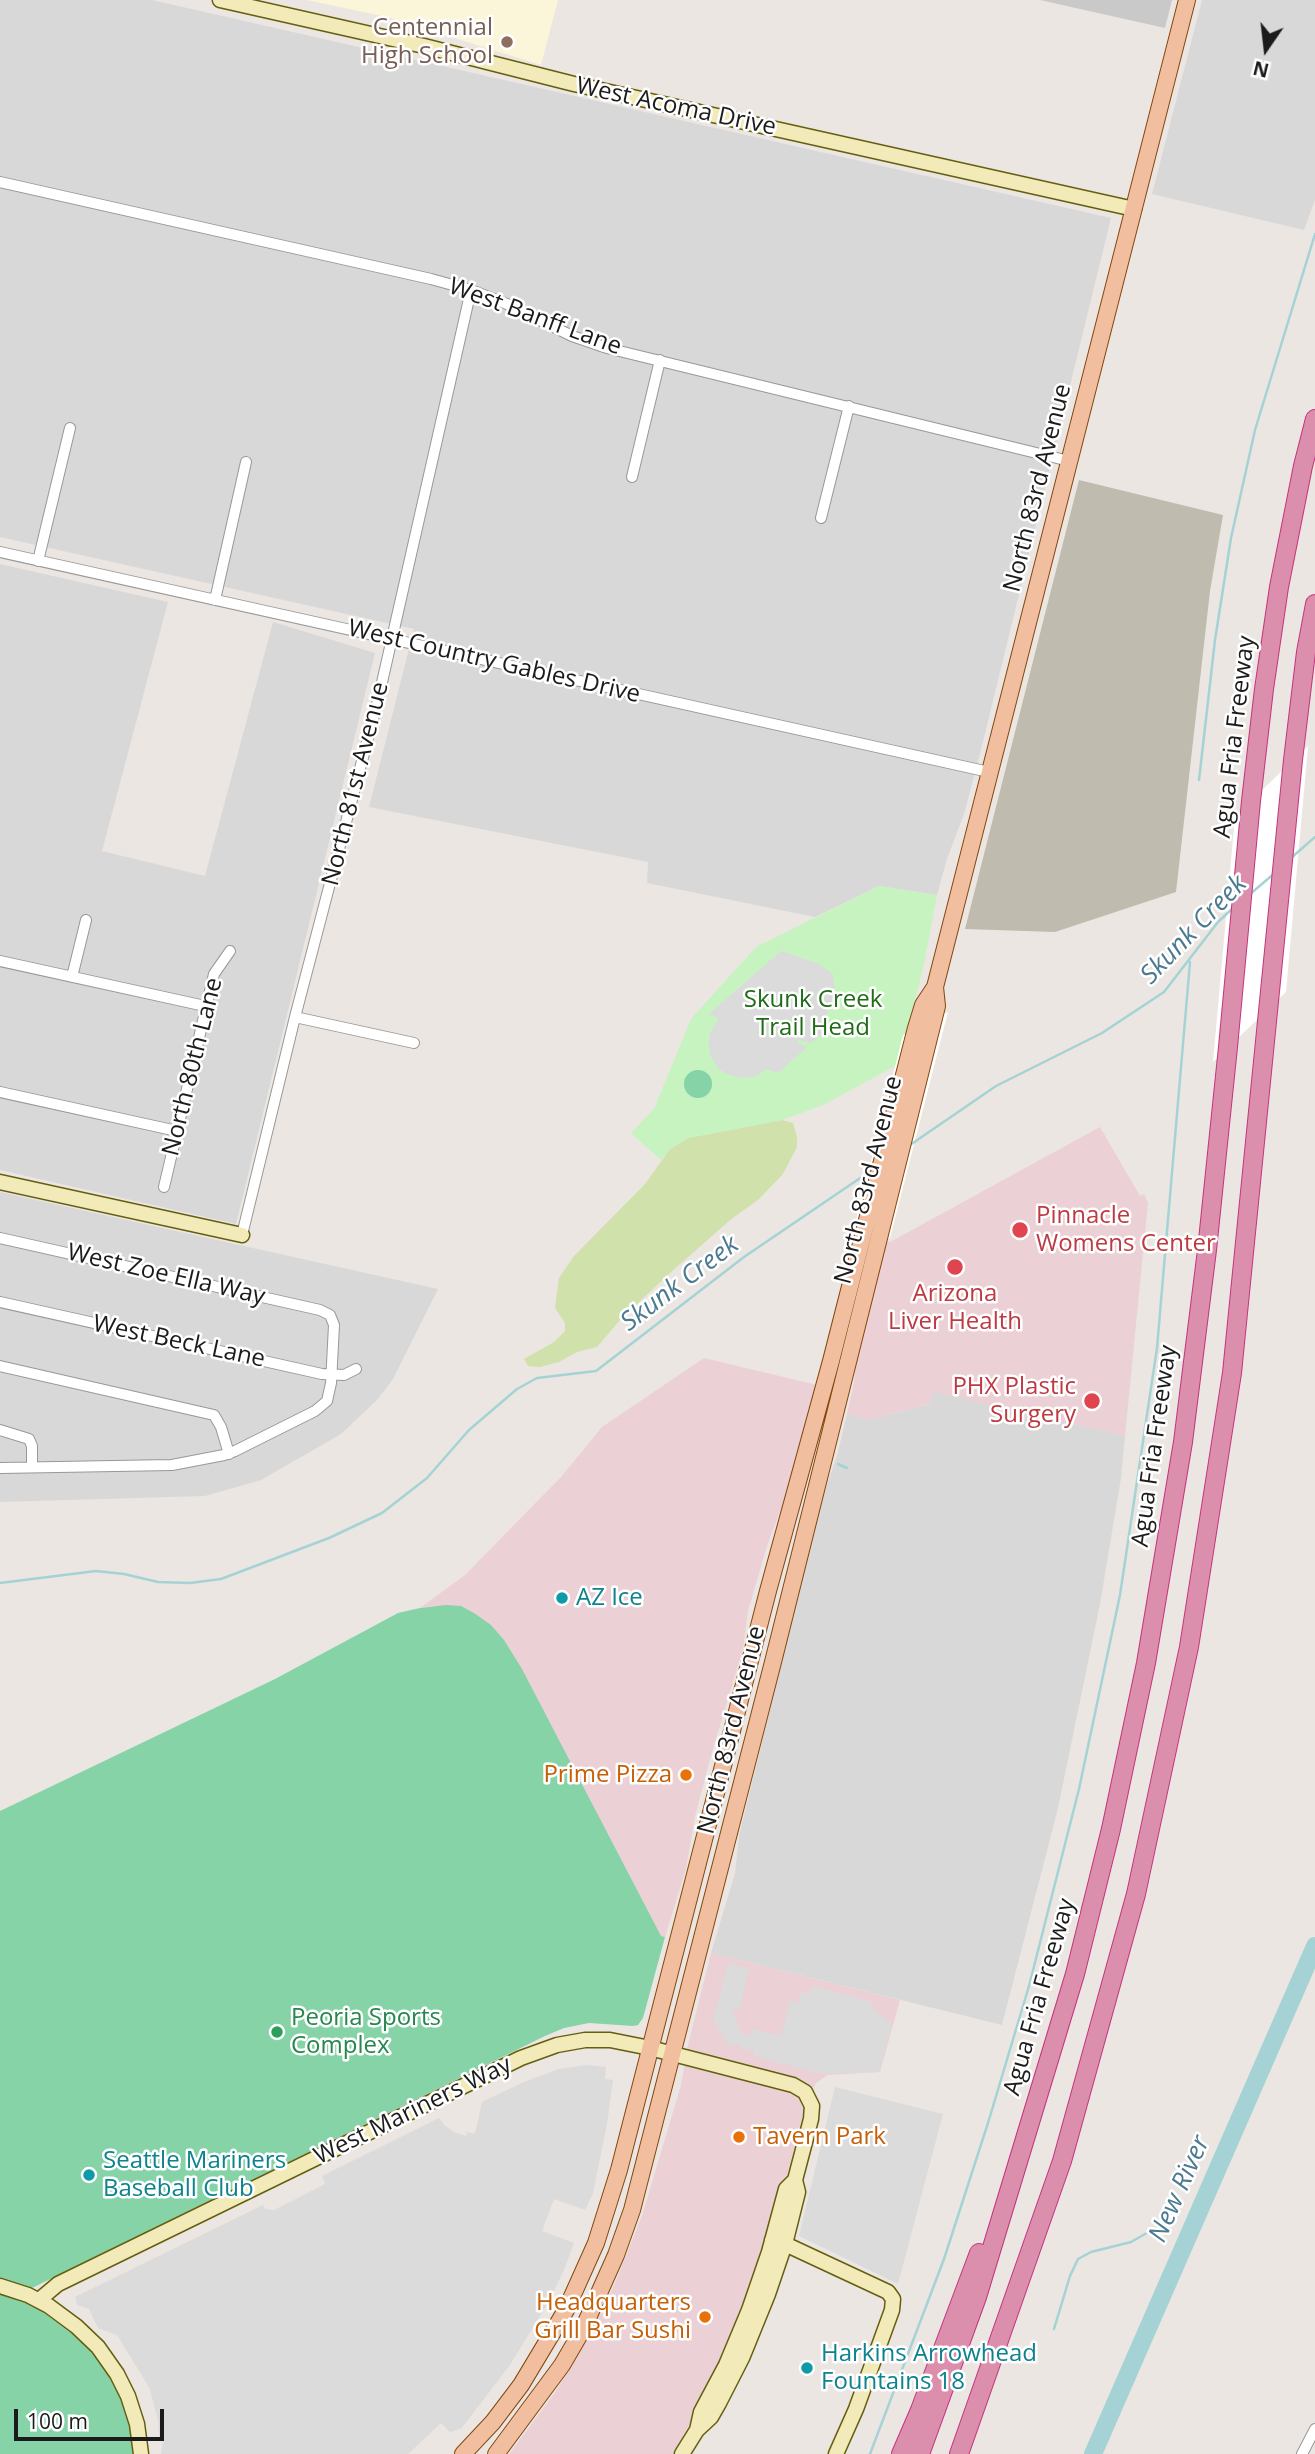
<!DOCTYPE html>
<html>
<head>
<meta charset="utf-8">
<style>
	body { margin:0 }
	#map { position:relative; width:1315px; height:2454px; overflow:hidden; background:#ebe6e1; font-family:"Open Sans",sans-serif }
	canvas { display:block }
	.north { position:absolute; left:1231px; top:14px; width:70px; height:70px; -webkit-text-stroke:5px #fff; paint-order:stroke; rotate:194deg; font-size:19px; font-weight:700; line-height:28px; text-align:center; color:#1b1b1b }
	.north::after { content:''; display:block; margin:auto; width:24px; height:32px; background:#1b1b1b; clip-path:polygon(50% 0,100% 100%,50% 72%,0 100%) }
	.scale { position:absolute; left:14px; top:2409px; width:150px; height:32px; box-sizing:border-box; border:4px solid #1b1b1b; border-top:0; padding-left:9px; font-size:21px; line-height:24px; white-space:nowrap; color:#1b1b1b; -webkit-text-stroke:5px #fff; paint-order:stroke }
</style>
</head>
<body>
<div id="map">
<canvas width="1315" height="2454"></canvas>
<div class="north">N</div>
<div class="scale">100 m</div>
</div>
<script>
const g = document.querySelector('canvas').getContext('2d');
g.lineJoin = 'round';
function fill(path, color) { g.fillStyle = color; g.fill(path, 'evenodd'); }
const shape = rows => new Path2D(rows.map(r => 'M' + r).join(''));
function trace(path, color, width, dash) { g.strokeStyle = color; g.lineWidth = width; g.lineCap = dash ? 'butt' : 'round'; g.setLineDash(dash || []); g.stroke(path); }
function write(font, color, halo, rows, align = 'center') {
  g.font = font + ' "Open Sans",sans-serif'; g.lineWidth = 5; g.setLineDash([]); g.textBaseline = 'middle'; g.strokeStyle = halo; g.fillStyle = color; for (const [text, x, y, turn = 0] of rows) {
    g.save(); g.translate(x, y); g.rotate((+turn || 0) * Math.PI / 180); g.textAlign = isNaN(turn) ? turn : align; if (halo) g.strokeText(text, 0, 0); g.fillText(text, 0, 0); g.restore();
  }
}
fill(shape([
	[0,0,152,0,1111,218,980,754,964,814,947,859,937,895,879,886,815,917,647,883,648,862,369,807,414,629,0,537],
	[1202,0,1315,0,1315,200,1304,230,1152,194],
	[0,564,168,602,102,851,205,876,273,622,375,653,236,1224,0,1170],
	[0,1192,438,1289,393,1379,378,1399,341,1434,261,1480,205,1496,0,1502],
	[933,1391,1125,1436,1121,1478,1100,1604,1058,1808,1002,2025,711,1953,735,1873,739,1836,821,1502,837,1456,847,1414,868,1420,929,1404]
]), '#d9d8d8');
fill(shape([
	[1100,1127,1140,1196,1144,1194,1148,1203,1125,1436,933,1392,929,1404,868,1420,847,1414,854,1383,857,1350,885,1242,890,1242],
	[704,1358,817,1385,787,1494,768,1543,748,1611,743,1649,710,1759,695,1817,686,1869,665,1937,661,1936,433,1606,420,1608,465,1575,561,1477,602,1427],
	[711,1953,900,2000,880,2072,828,2075,816,2083,804,2111,770,2239,707,2396,672,2454,509,2454,554,2394,592,2331,615,2283,642,2216,681,2085,687,2049]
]), '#ebd1d5');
fill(shape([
	[307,0,558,0,541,65,391,18]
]), '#fbf5da');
fill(shape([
	[1040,0,1172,0,1165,28]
]), '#c9c9c9');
fill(shape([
	[1079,480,1223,515,1210,591,1176,892,1055,932,965,929]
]), '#bfbbae');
fill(shape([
	[782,1120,793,1123,797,1137,797,1147,783,1174,759,1199,729,1221,670,1273,620,1320,597,1347,577,1352,559,1362,540,1367,528,1366,524,1359,554,1342,565,1331,565,1323,555,1308,559,1278,574,1256,645,1184,670,1149,688,1138]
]), '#d0e1ab');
fill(shape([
	[879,886,937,895,924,964,899,1064,823,1105,782,1120,688,1138,670,1149,661,1160,631,1133,654,1109,691,1019,756,947]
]), '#c6f3c0');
fill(shape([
	'684 1084a14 14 0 1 1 28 0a14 14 0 1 1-28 0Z',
	[446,1605,461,1606,474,1613,491,1625,504,1640,522,1669,661,1936,665,1937,643,2018,638,2025,633,2026,589,2023,564,2028,545,2036,32,2288,30,2302,43,2308,90,2345,116,2383,131,2423,136,2454,0,2454,0,1811,275,1679,398,1613,420,1608]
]), '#86d3a7');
fill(shape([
	[781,951,819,964,833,974,835,998,824,1020,833,1024,811,1043,799,1040,797,1043,807,1047,778,1073,767,1069,756,1076,741,1078,727,1074,719,1069,711,1057,708,1045,711,1031,719,1019,709,1014],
	[728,1963,749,1969,739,2011,733,2009,733,2014,742,2034,750,2036,753,2029,781,2036,790,2001,798,2003,801,1992,810,1994,812,1986,872,2002,871,2007,892,2024,879,2072,823,2074,754,2056,754,2051,739,2047,738,2043,730,2047,713,2020],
	[586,2065,606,2067,605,2079,613,2080,607,2124,593,2193,585,2210,554,2199,542,2231,574,2243,564,2270,549,2301,510,2365,461,2429,450,2432,441,2423,408,2454,161,2454,163,2442,159,2438,158,2420,149,2387,117,2335,98,2328,89,2309,77,2305,75,2297,263,2205,265,2209,274,2210,325,2184,322,2176,439,2118,444,2125,456,2133,466,2136,467,2132,475,2134,482,2102,524,2082,559,2069],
	[835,2087,943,2114,898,2284,799,2236]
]), '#dbdbdb');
fill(shape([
	[1308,746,1286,992,1213,1062,1235,816],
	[948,1012,890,1238,850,1259,846,1259,903,1035]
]), '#fff');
trace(shape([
	[1199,780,1215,640,1231,538,1255,430,1315,234],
	[1291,858,1315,837],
	[1249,895,1276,872],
	[910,1145,996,1086,1102,1033,1164,992,1218,922,1233,908],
	[838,1464,847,1468],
	[0,1583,96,1571,124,1574,158,1582,190,1583,221,1579,329,1538,382,1513,427,1478,469,1430,517,1389,537,1378,596,1371,744,1257,872,1170],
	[1054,2329,1070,2276,1078,2259,1091,2252,1131,2242,1168,2221],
	[870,2454,944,2259,988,2123,1029,1986,1079,1789,1120,1595,1157,1348,1190,962]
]), '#a5d3d5', 2.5);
trace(shape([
	[1093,2454,1315,1946]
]), '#a5d3d5', 18);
const street = shape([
	[0,182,431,279,471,290,507,304,572,336,607,348,1069,461],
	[632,477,660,360],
	[821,518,849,406],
	[0,552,989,772],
	[38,561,70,428],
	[215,600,246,462],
	[0,961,205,1006],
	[72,977,86,920],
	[295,1017,414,1043],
	[0,1092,177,1131],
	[164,1187,214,974,230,951],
	[242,1235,295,1017,378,700,471,290],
	[0,1238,320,1310,330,1315,334,1325,331,1383,327,1401,315,1411,235,1451,224,1455,172,1465,0,1468],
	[0,1302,322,1374,344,1375,356,1369],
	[0,1366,214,1415,221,1427,229,1454],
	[0,1430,29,1439,32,1446,32,1467],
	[1302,2454,1315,2429]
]);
const secondary = shape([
	[220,0,424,46,574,84,1134,209],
	[0,1182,242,1235],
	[772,2240,785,2244,888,2292,893,2299,892,2310,856,2409,836,2454],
	[0,2286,28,2295,49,2306,76,2326,98,2347,117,2374,128,2396,137,2424,141,2454],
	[39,2300,58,2284,521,2058,557,2045,585,2040,610,2040,650,2048,793,2085,805,2092,812,2106,811,2119,795,2180,798,2192,785,2244,768,2294,742,2358,719,2403,711,2417,697,2430,682,2454],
	[697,2430,701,2412,726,2365,749,2310,769,2252,786,2189,795,2180]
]);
const primary = shape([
	[463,2454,493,2422,521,2385,566,2310,596,2243,619,2170,768,1591,831,1361,916,1028,923,1005,935,987,1187,0],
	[496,2454,562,2365,583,2329,616,2255,632,2210,773,1662,937,1006,935,987]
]);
const highway = shape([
	[901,2454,920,2410,979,2253],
	[920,2454,977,2297,1075,1974,1111,1829,1146,1663,1183,1442,1207,1250,1228,1047,1251,801,1264,689,1279,587,1303,466,1315,419],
	[959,2454,1062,2161,1136,1894,1189,1647,1232,1373,1293,760,1306,652,1315,604]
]);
trace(street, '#989898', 12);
trace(secondary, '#645e0f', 17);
trace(primary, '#83470e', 18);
trace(highway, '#c3347f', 20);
trace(street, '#fff', 10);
trace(secondary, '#f2eab8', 14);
trace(primary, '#f1bfa0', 16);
trace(highway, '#dc8fac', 18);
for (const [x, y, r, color] of [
	[507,42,7,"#8d6e63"],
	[1020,1230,9,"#e0444e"],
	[955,1267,9,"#e0444e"],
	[1092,1401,9,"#e0444e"],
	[562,1598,7,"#0f9aa8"],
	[686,1775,7,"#e8710a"],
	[277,2032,7,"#2e9e5b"],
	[739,2137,7,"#e8710a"],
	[89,2175,7,"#0f9aa8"],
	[705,2317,7,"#e8710a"],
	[807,2368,7,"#0f9aa8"]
]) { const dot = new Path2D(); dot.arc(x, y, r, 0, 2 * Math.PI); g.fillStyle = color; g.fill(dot); trace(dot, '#fff', 2.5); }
write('24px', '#785e54', '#fff', [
	["Centennial",493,28],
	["High School",493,56]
], 'right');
write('24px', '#1b1b1b', '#fff', [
	["West Acoma Drive",676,107,12],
	["West Banff Lane",535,317,20],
	["North 83rd Avenue",1038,488,-76],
	["West Country Gables Drive",494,662,13],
	["Agua Fria Freeway",1235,737,-83],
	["North 81st Avenue",356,784,-76],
	["North 80th Lane",193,1067,-76],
	["North 83rd Avenue",869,1180,-76],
	["West Zoe Ella Way",166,1275,13],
	["West Beck Lane",179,1342,12],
	["Agua Fria Freeway",1155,1446,-82],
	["North 83rd Avenue",732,1730,-76],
	["Agua Fria Freeway",1040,1997,-74],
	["West Mariners Way",413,2111,-26]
]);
write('24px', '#1e6c15', '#fff', [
	["Skunk Creek",813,1000],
	["Trail Head",813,1028]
]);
write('24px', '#be3a42', '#fff', [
	["Pinnacle",1036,1216],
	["Womens Center",1036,1244],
	["Arizona",955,1294,"center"],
	["Liver Health",955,1322,"center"],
	["PHX Plastic",1076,1387,"right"],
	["Surgery",1076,1415,"right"]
], 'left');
write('24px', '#0d838f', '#fff', [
	["AZ Ice",576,1598],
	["Seattle Mariners",103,2161],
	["Baseball Club",103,2189],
	["Harkins Arrowhead",821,2354],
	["Fountains 18",821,2382]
], 'left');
write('24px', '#c56008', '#fff', [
	["Prime Pizza",672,1775],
	["Tavern Park",753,2137,"left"],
	["Headquarters",691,2303],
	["Grill Bar Sushi",691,2331]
], 'right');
write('24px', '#27864d', '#fff', [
	["Peoria Sports",291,2018],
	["Complex",291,2046]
], 'left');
write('italic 26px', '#4c7b91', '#fff', [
	["Skunk Creek",1194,930,-46],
	["Skunk Creek",680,1284,-37],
	["New River",1180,2189,-66]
]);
</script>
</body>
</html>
